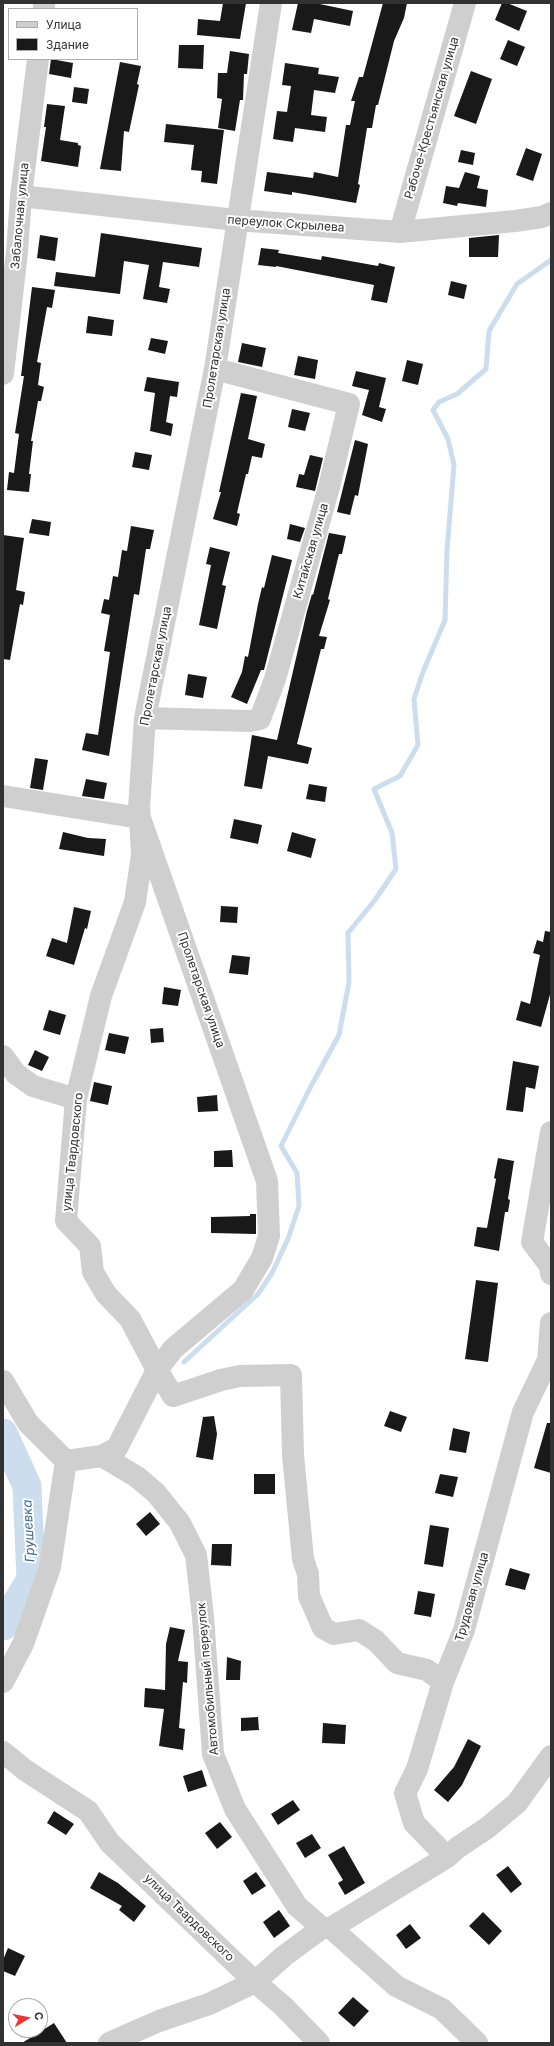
<!DOCTYPE html>
<html>
<head>
<meta charset="utf-8">
<style>
	body { margin:0 }
	#map { position:relative; width:554px; height:2046px; overflow:hidden; background:#fff; font-family:Inter,sans-serif }
	canvas { display:block }
	.frame { position:absolute; inset:0; border:4px solid #323232; pointer-events:none }
	.legend { position:absolute; left:8px; top:8px; width:130px; height:52px; box-sizing:border-box; background:#fff; border:1px solid #adadad; margin:0; padding:5px 7px; list-style:none; font-size:12px; color:#323232 }
	.legend li { display:flex; align-items:center; gap:8px; height:20px }
	.legend b { width:20px; border:1px solid #adadad }
	.north { position:absolute; left:8px; top:1998px; width:40px; height:40px; box-sizing:border-box; background:#fff; border:1px solid #adadad; border-radius:50%; rotate:80deg; font-size:11px; font-weight:700; line-height:16px; text-align:center; color:#323232 }
	.north::after { content:''; display:block; margin:auto; width:14px; height:18px; background:#ea3532; clip-path:polygon(50% 0,100% 100%,50% 72%,0 100%) }
</style>
</head>
<body>
<div id="map">
<canvas width="554" height="2046"></canvas>
<div class="frame"></div>
<ul class="legend">
<li><b style="height:5px;background:#cfcfcf"></b>Улица</li>
<li><b style="height:11px;background:#191919"></b>Здание</li>
</ul>
<div class="north">С</div>
</div>
<script>
const g = document.querySelector('canvas').getContext('2d');
g.lineJoin = 'round';
const shape = rows => new Path2D(rows.map(r => 'M' + r).join(''));
function trace(path, color, width, dash) { g.strokeStyle = color; g.lineWidth = width; g.lineCap = dash ? 'butt' : 'round'; g.setLineDash(dash || []); g.stroke(path); }
function fill(path, color) { g.fillStyle = color; g.fill(path, 'evenodd'); }
function write(font, color, halo, rows, align = 'center') {
  g.font = font + ' Inter,sans-serif'; g.lineWidth = 4; g.setLineDash([]); g.textBaseline = 'middle'; g.strokeStyle = halo; g.fillStyle = color; for (const [text, x, y, turn = 0] of rows) {
    g.save(); g.translate(x, y); g.rotate((+turn || 0) * Math.PI / 180); g.textAlign = isNaN(turn) ? turn : align; if (halo) g.strokeText(text, 0, 0); g.fillText(text, 0, 0); g.restore();
  }
}
trace(shape([
	[184,1362,258,1294,272,1273,288,1239,299,1206,297,1173,281,1146,310,1088,339,1035,349,982,348,933,375,900,396,869,392,833,374,789,400,776,418,745,414,699,423,672,445,620,447,550,454,465,448,439,433,410,439,402,457,394,486,369,489,331,517,284,551,260]
]), '#ccdeee', 5);
trace(shape([
	[3,1433,27,1486,31,1579,3,1626]
]), '#ccdeee', 29);
fill(shape([
	[223,3,246,3,240,39,197,35,198,19,220,21],
	[298,3,315,3,353,11,350,26,314,19,311,33,292,30],
	[383,3,407,3,404,18,394,41,378,105,376,105,372,128,367,128,358,184,360,185,356,203,292,192,292,195,264,191,267,172,313,178,314,172,338,177,346,125,350,125,355,101,351,101,359,77,363,77],
	[502,3,507,3,527,11,519,31,495,20],
	[508,40,525,47,517,66,500,59],
	[179,45,204,45,203,69,178,68],
	[230,51,249,54,247,74,244,74,243,100,240,100,235,131,218,128,222,99,217,98,218,73,227,73],
	[51,59,73,63,71,78,49,74],
	[120,62,141,66,137,84,139,85,129,132,124,131,121,171,100,169],
	[285,63,319,68,318,74,339,77,335,93,314,90,311,115,327,117,325,132,295,128,293,142,273,139,277,111,287,112,291,86,282,85],
	[471,71,492,79,476,124,454,116],
	[74,87,89,89,87,104,72,102],
	[47,104,65,106,60,140,78,143,78,145,81,146,78,167,41,161,46,127,44,127],
	[166,124,224,130,217,184,201,182,202,171,191,170,194,145,164,142],
	[526,148,542,154,533,181,516,175],
	[461,150,475,153,473,165,458,162],
	[465,172,480,176,477,188,488,190,486,207,458,203,457,206,443,203,446,186,459,188],
	[101,233,202,248,199,267,163,262,159,287,170,289,167,303,143,299,149,265,124,261,120,294,54,286,56,272,95,277],
	[40,235,58,238,55,261,37,258],
	[499,235,498,257,469,257,469,238],
	[261,248,279,250,278,253,321,260,322,256,378,266,379,263,395,267,387,303,371,300,374,285,276,266,276,267,258,265],
	[451,281,467,285,464,299,448,295],
	[32,287,55,290,52,308,47,307,37,362,41,363,38,385,44,387,41,401,38,401,31,441,33,441,29,474,31,474,29,492,7,490,9,472,14,473,19,434,15,433,24,376,21,376],
	[88,316,114,320,112,336,86,333],
	[151,338,168,341,165,354,148,350],
	[242,343,266,348,262,367,238,362],
	[298,356,318,360,315,379,294,375],
	[407,360,423,364,418,385,402,381],
	[356,371,386,378,379,407,386,409,382,422,362,415,369,390,352,386],
	[147,377,179,382,177,397,170,396,166,422,173,424,171,436,150,431,155,393,144,391],
	[241,393,257,396,248,439,265,444,262,458,252,456,248,474,246,474,237,513,240,514,237,526,213,519,221,492,219,492],
	[292,409,310,413,305,431,288,427],
	[355,440,368,444,358,496,355,495,350,515,337,512],
	[135,452,152,455,149,470,132,467],
	[310,455,323,458,315,491,296,487,299,474,304,475],
	[32,519,51,522,49,536,29,533],
	[290,524,305,528,300,542,287,539],
	[131,526,154,530,150,549,146,549,139,595,134,594,109,756,82,750,86,733,98,735,110,652,104,651,110,615,101,613,104,599,109,600,113,576,118,577,122,550,127,551],
	[329,533,346,536,342,554,339,554,328,599,330,600,319,636,327,637,324,649,321,649,297,744,312,748,308,764,268,756,262,789,244,786,252,735,277,740,307,611,312,594,313,595],
	[3,535,24,538,16,590,25,592,23,605,20,604,10,660,3,659],
	[210,547,230,552,222,585,226,586,217,629,199,625,211,565,206,564],
	[272,555,292,560,264,670,261,670,247,704,231,697,242,672,245,656,248,657,258,604,262,587,264,588],
	[188,674,207,677,203,698,185,695],
	[35,758,48,760,43,790,30,788],
	[86,779,107,783,104,799,82,796],
	[309,784,327,787,325,802,306,799],
	[234,819,262,825,258,844,230,838],
	[63,832,88,838,106,839,104,856,59,849],
	[292,832,316,839,311,858,287,851],
	[221,906,238,907,237,923,220,922],
	[74,907,91,911,87,929,85,928,74,965,46,956,52,938,67,943],
	[545,931,551,932,551,991,541,1027,516,1020,521,1001,530,1004,540,955,533,953,537,940,543,942],
	[232,955,250,957,248,975,229,973],
	[164,987,181,990,178,1006,162,1004],
	[49,1010,66,1015,60,1035,43,1030],
	[163,1028,164,1042,151,1043,150,1029],
	[109,1033,129,1037,125,1054,105,1050],
	[35,1050,49,1057,42,1071,28,1065],
	[513,1061,539,1066,535,1089,526,1087,523,1112,506,1110],
	[94,1082,112,1086,108,1105,90,1101],
	[217,1095,218,1111,198,1112,197,1097],
	[232,1150,233,1167,214,1167,214,1151],
	[498,1158,514,1161,508,1199,510,1200,508,1212,505,1212,499,1251,474,1246,477,1227,487,1228,496,1179,494,1178],
	[250,1214,256,1214,256,1234,211,1233,211,1217,250,1216],
	[476,1280,498,1283,488,1362,465,1359],
	[390,1411,407,1417,401,1432,384,1426],
	[214,1416,217,1434,213,1460,196,1457,203,1417],
	[547,1423,551,1423,551,1473,534,1468],
	[453,1428,470,1432,466,1453,449,1450],
	[254,1474,275,1474,275,1494,254,1494],
	[440,1474,458,1477,453,1497,435,1493],
	[150,1512,160,1524,146,1536,136,1524],
	[430,1525,449,1528,443,1567,424,1564],
	[212,1544,232,1544,231,1566,211,1565],
	[510,1568,530,1574,525,1590,505,1585],
	[418,1591,435,1594,431,1617,414,1614],
	[170,1627,185,1630,178,1661,188,1662,187,1683,183,1682,179,1728,185,1729,183,1750,159,1746,164,1709,144,1707,145,1688,165,1690,166,1644],
	[227,1657,241,1661,240,1680,226,1680],
	[258,1717,259,1730,241,1731,241,1718],
	[323,1723,346,1725,345,1744,322,1743],
	[468,1739,481,1746,462,1785,448,1802,434,1790,454,1767],
	[202,1770,207,1786,188,1792,183,1776],
	[293,1800,300,1810,278,1825,271,1814],
	[54,1811,74,1824,66,1835,47,1823],
	[220,1822,232,1837,217,1849,205,1833],
	[312,1834,321,1848,305,1858,296,1843],
	[344,1846,365,1883,345,1895,338,1883,343,1880,328,1855],
	[508,1866,522,1884,511,1893,496,1875],
	[99,1872,118,1883,146,1906,134,1922,119,1910,122,1906,90,1888],
	[256,1872,266,1886,252,1895,243,1881],
	[279,1910,290,1926,274,1938,263,1922],
	[483,1912,502,1931,489,1945,469,1926],
	[410,1924,421,1938,406,1949,396,1935],
	[8,1948,25,1956,15,1976,3,1971,3,1960],
	[353,1997,369,2011,354,2027,338,2013],
	[54,2023,67,2043,22,2043]
]), '#191919');
trace(shape([
	[44,9,44,3],
	[21,196,236,220,400,232,515,221,542,217,551,213],
	[400,232,465,3],
	[3,374,17,252,21,196,38,59],
	[145,718,250,721,260,719,275,679,329,487,349,404,215,369],
	[3,796,140,818,142,855,135,902,101,996,76,1099,66,1221,90,1246,93,1272,106,1294,130,1319,157,1370,173,1396,221,1380,240,1376,291,1375,293,1455,303,1559,308,1574,309,1596,323,1628,334,1634,359,1630,376,1641,397,1663,427,1670,443,1682],
	[3,1056,16,1074,33,1086,76,1099],
	[551,1132,532,1242,550,1266,551,1274],
	[3,1381,28,1423,66,1461],
	[102,1456,137,1477,156,1493,180,1523,196,1555,203,1617,213,1754,235,1809,297,1906,322,1928,331,1928,396,1986,442,2009,477,2043],
	[66,1461,102,1456,117,1448,157,1370,173,1349,243,1290,262,1258,269,1236,267,1181,140,818,139,808,145,718,215,369,271,3],
	[3,1682,23,1644,50,1567,66,1461],
	[3,1752,25,1770,88,1811,110,1843,255,1982,209,2004,159,2021,109,2043],
	[447,1857,414,1823,405,1793,417,1769,443,1682,464,1630,523,1412,548,1360,551,1323],
	[331,1928,447,1857,457,1848,487,1828,517,1803,551,1756],
	[319,2043,283,2006,255,1982,284,1956,322,1928]
]), '#cfcfcf', 22);
write('12px', '#323232', '#fff', [
	["Рабоче-Крестьянская улица",432,118,-74],
	["Забалочная улица",20,216,-85],
	["переулок Скрылева",286,224,4],
	["Пролетарская улица",217,348,-81],
	["Китайская улица",311,551,-74],
	["Пролетарская улица",156,666,-79],
	["Пролетарская улица",201,990,71],
	["улица Твардовского",73,1152,-84],
	["Трудовая улица",472,1597,-74],
	["Автомобильный переулок",208,1679,-95],
	["улица Твардовского",189,1918,44]
]);
write('italic 13px', '#3c6c97', '#fff', [
	["Грушевка",29,1531,-93]
]);
</script>
</body>
</html>
